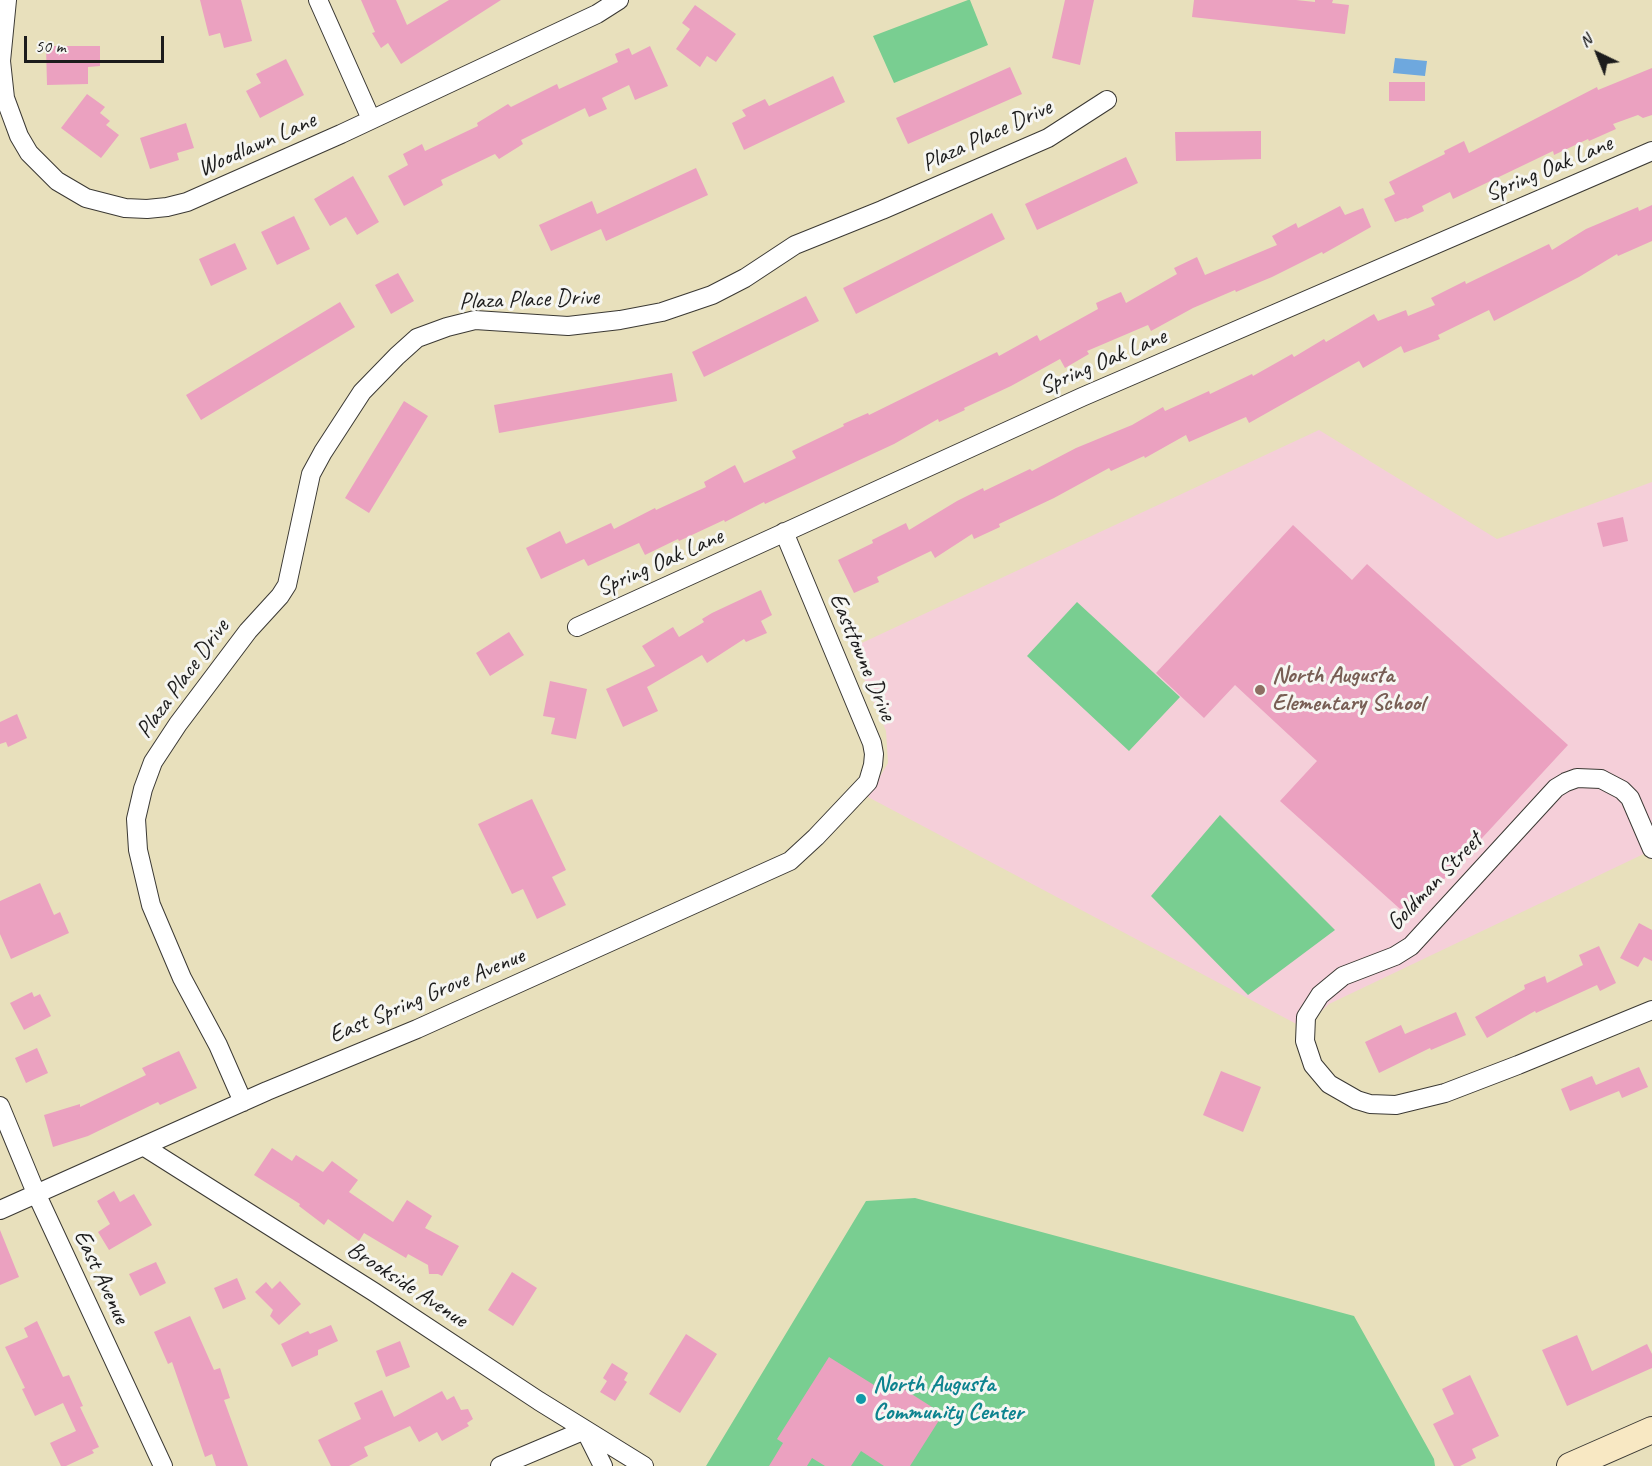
<!DOCTYPE html>
<html>
<head>
<meta charset="utf-8">
<style>
	body { margin:0 }
	#map { position:relative; width:1652px; height:1466px; overflow:hidden; background:#e8e0bc; font-family:Caveat,sans-serif }
	canvas { display:block }
	.north { position:absolute; left:1568px; top:24px; width:60px; height:60px; -webkit-text-stroke:4px #f6f6f2; paint-order:stroke; rotate:317deg; font-size:16px; font-weight:700; line-height:24px; text-align:center; color:#1c1c1c }
	.north::after { content:''; display:block; margin:auto; width:21px; height:27px; background:#1c1c1c; clip-path:polygon(50% 0,100% 100%,50% 72%,0 100%) }
	.scale { position:absolute; left:24px; top:36px; width:140px; height:27px; box-sizing:border-box; border:3px solid #1c1c1c; border-top:0; padding-left:8px; font-size:18px; line-height:21px; white-space:nowrap; color:#1c1c1c; -webkit-text-stroke:4px #f6f6f2; paint-order:stroke }
</style>
</head>
<body>
<div id="map">
<canvas width="1652" height="1466"></canvas>
<div class="north">N</div>
<div class="scale">50 m</div>
</div>
<script>
const g = document.querySelector('canvas').getContext('2d');
g.lineJoin = 'round';
function fill(path, color) { g.fillStyle = color; g.fill(path, 'evenodd'); }
const shape = rows => new Path2D(rows.map(r => 'M' + r).join(''));
function trace(path, color, width, dash) { g.strokeStyle = color; g.lineWidth = width; g.lineCap = dash ? 'butt' : 'round'; g.setLineDash(dash || []); g.stroke(path); }
function write(font, color, halo, rows, align = 'center') {
  g.font = font + ' Caveat,sans-serif'; g.lineWidth = 6; g.setLineDash([]); g.textBaseline = 'middle'; g.strokeStyle = halo; g.fillStyle = color; for (const [text, x, y, turn = 0] of rows) {
    g.save(); g.translate(x, y); g.rotate((+turn || 0) * Math.PI / 180); g.textAlign = isNaN(turn) ? turn : align; if (halo) g.strokeText(text, 0, 0); g.fillText(text, 0, 0); g.restore();
  }
}
fill(shape([
	[1319,430,1497,539,1652,482,1652,850,1329,1004,1304,1028,868,797,888,763,886,731,851,648]
]), '#f5cfd9');
fill(shape([
	[968,0,970,0,988,45,894,83,873,36],
	[1077,602,1180,697,1129,751,1027,656],
	[1220,815,1335,930,1248,995,1151,896],
	[915,1198,1354,1316,1434,1459,1435,1466,706,1466,866,1201]
]), '#79ce91');
fill(shape([
	[1395,58,1427,61,1425,76,1393,73]
]), '#6ea8de');
fill(shape([
	[200,0,241,0,252,41,224,48,220,33,209,36],
	[361,0,396,0,407,25,449,0,501,0,401,64,388,43,381,48,372,33,375,32],
	[1065,0,1094,0,1080,65,1052,58],
	[1194,0,1296,0,1315,2,1315,0,1333,0,1332,3,1349,5,1345,34,1192,17],
	[695,5,736,34,716,62,707,56,700,67,676,49,690,29,682,23],
	[46,46,100,46,100,66,88,67,88,84,47,85],
	[650,46,668,86,635,100,629,85,602,98,607,109,589,117,585,108,521,140,523,144,499,159,495,154,441,180,443,185,404,206,388,176,408,165,403,154,422,144,425,151,478,126,477,123,508,104,511,107,557,84,559,89,618,62,615,54,629,48,632,55],
	[286,59,304,95,260,118,246,91,261,83,256,74],
	[1010,67,1022,94,908,144,896,118],
	[1652,68,1652,115,1643,118,1638,115,1613,124,1616,129,1589,141,1588,139,1554,155,1553,151,1453,199,1450,192,1422,206,1424,211,1407,219,1406,218,1395,222,1384,199,1395,194,1389,182,1445,154,1444,151,1464,141,1469,153,1597,87,1598,90],
	[833,76,845,102,744,150,732,123,746,116,742,110,765,99,769,106],
	[1389,82,1425,82,1425,101,1389,101],
	[87,94,105,107,100,113,110,121,106,125,119,135,101,158,61,128],
	[186,123,194,148,177,153,179,160,150,169,140,138],
	[1261,131,1261,159,1176,161,1175,132],
	[1126,157,1138,183,1037,230,1025,204],
	[696,168,708,195,606,241,601,229,551,251,539,225,592,201,597,214],
	[353,176,379,222,357,235,346,217,330,226,314,199],
	[1652,205,1652,241,1618,256,1617,254,1579,277,1494,321,1489,310,1438,335,1440,339,1404,353,1401,346,1363,368,1359,361,1249,423,1246,417,1189,442,1186,435,1145,458,1144,456,1111,471,1109,468,1054,498,999,524,1000,527,974,539,972,534,935,558,931,551,877,577,879,582,854,593,838,560,873,543,872,540,906,523,909,530,957,501,983,488,984,491,1030,469,1032,471,1076,448,1132,425,1163,407,1165,411,1209,391,1210,394,1252,374,1253,376,1292,354,1294,357,1324,339,1326,342,1374,314,1378,321,1406,310,1408,316,1435,305,1431,298,1465,281,1466,284,1549,244,1552,250,1586,229,1638,207,1639,211],
	[1340,206,1345,215,1363,208,1371,227,1323,254,1322,252,1272,277,1236,292,1235,290,1193,308,1151,331,1148,325,1087,351,1089,354,1065,368,1060,359,1011,386,964,408,965,410,939,422,938,419,894,444,765,504,764,502,725,522,724,520,679,541,678,539,645,555,639,543,588,566,584,559,541,579,526,548,560,531,566,544,611,523,614,529,655,508,656,510,706,487,704,482,735,465,744,483,796,458,792,451,844,426,843,424,868,413,869,415,997,352,999,356,1037,335,1040,341,1098,309,1096,303,1121,292,1126,303,1177,274,1174,268,1197,257,1205,275,1277,245,1272,236,1296,223,1298,228],
	[992,213,1005,239,856,314,843,288],
	[294,216,310,249,277,265,261,232],
	[235,243,247,269,211,286,199,259],
	[398,273,414,301,391,314,375,285],
	[806,296,819,321,704,377,692,352],
	[340,302,355,327,201,420,186,395],
	[672,373,677,401,499,433,494,405],
	[404,401,428,416,369,513,345,498],
	[1623,517,1628,541,1603,547,1597,523],
	[1293,525,1352,580,1367,564,1568,745,1409,917,1280,801,1317,761,1235,685,1204,718,1156,673],
	[761,590,772,615,761,621,767,633,746,642,744,639,707,663,702,655,647,687,658,711,623,727,606,689,655,666,642,646,673,627,679,637,704,622,702,619,712,613],
	[509,632,524,655,490,676,476,653],
	[550,681,587,689,576,739,551,734,555,718,543,716],
	[17,714,27,738,8,747,6,742,0,744,0,722],
	[532,799,566,870,552,877,566,905,537,919,523,889,512,894,478,824],
	[40,883,54,915,60,912,69,933,11,959,0,934,0,901],
	[1639,923,1652,930,1652,961,1644,957,1638,967,1620,958],
	[1599,946,1616,983,1600,991,1597,985,1536,1013,1535,1011,1487,1038,1475,1017,1525,989,1524,985,1545,976,1547,983,1583,965,1579,955],
	[32,992,34,997,40,994,51,1016,24,1030,10,1003],
	[1456,1012,1466,1035,1431,1050,1430,1048,1379,1073,1365,1042,1401,1025,1405,1034],
	[37,1048,48,1073,26,1083,15,1058],
	[179,1051,197,1088,160,1105,158,1102,88,1136,53,1147,44,1115,80,1104,80,1107,146,1075,142,1068],
	[1639,1067,1648,1087,1622,1098,1619,1091,1570,1111,1561,1089,1592,1076,1596,1085],
	[1221,1071,1261,1087,1243,1132,1203,1115],
	[272,1148,292,1161,296,1155,323,1172,332,1161,358,1180,349,1192,393,1222,407,1200,432,1216,425,1228,459,1246,442,1276,438,1274,429,1274,428,1265,408,1254,406,1258,364,1233,359,1241,328,1219,324,1225,299,1206,300,1204,254,1175],
	[114,1191,120,1202,134,1194,152,1225,109,1250,98,1232,110,1224,97,1201],
	[0,1230,19,1277,0,1285],
	[156,1262,166,1283,140,1296,129,1274],
	[512,1272,537,1288,513,1326,488,1310],
	[237,1278,246,1299,223,1309,214,1288],
	[280,1281,301,1304,279,1325,270,1316,273,1310,255,1292,266,1282,272,1289],
	[190,1316,214,1370,220,1368,230,1398,224,1400,248,1466,216,1466,212,1454,205,1457,172,1362,168,1364,154,1332],
	[37,1321,63,1377,69,1375,83,1406,80,1407,99,1447,92,1450,94,1453,66,1466,61,1466,50,1443,76,1431,63,1403,35,1416,22,1389,25,1388,5,1347,28,1337,24,1328],
	[331,1325,338,1341,318,1350,318,1355,292,1367,281,1344,308,1331,310,1334],
	[686,1334,717,1354,680,1413,649,1394],
	[1577,1335,1592,1371,1647,1344,1652,1354,1652,1368,1567,1406,1542,1350],
	[400,1341,410,1367,386,1377,376,1351],
	[829,1357,874,1385,880,1374,943,1414,910,1466,884,1466,861,1451,851,1466,825,1466,812,1458,807,1466,769,1466,783,1443,777,1439],
	[612,1363,628,1373,624,1380,627,1382,615,1401,600,1392,607,1381,603,1378],
	[1470,1375,1499,1436,1472,1449,1476,1458,1460,1466,1454,1466,1433,1424,1454,1414,1442,1389],
	[382,1390,394,1417,442,1391,447,1400,454,1396,461,1410,468,1409,473,1419,467,1423,469,1426,442,1441,437,1432,419,1442,410,1426,364,1447,368,1456,349,1466,331,1466,318,1440,361,1419,354,1403]
]), '#eba1c0');
const street = shape([
	[7,0,1,61,5,98,19,136,29,153,57,181,86,198,125,208,147,209,167,207,187,202,341,134,597,14,619,0],
	[318,0,371,119],
	[577,627,1082,397,1652,151],
	[1652,849,1630,798,1622,790,1601,779,1577,778,1566,782,1556,788,1411,946,1395,956,1343,976,1320,995,1306,1017,1305,1041,1313,1065,1329,1084,1357,1100,1370,1104,1396,1105,1445,1093,1518,1065,1652,1010],
	[243,1102,218,1045,182,978,151,905,138,850,136,819,143,789,153,762,178,724,248,631,280,596,287,585,311,474,323,452,362,392,397,356,417,338,447,327,475,320,568,326,620,320,662,312,712,295,745,278,795,245,882,210,1048,138,1107,100],
	[0,1106,36,1193,163,1466],
	[143,1146,374,1292,539,1401,644,1466],
	[0,1210,267,1091,417,1029,790,861,816,837,868,782,873,765,874,754,872,743,784,532],
	[500,1466,585,1430,603,1466]
]);
const secondary = shape([
	[1570,1466,1652,1430]
]);
trace(street, '#3b3934', 20);
trace(secondary, '#3b3934', 28);
trace(street, '#fff', 18);
trace(secondary, '#f8e8c3', 26);
for (const [x, y, r, color] of [
	[1260,690,6,"#8d6e63"],
	[861,1399,6,"#0f9aa8"]
]) { const dot = new Path2D(); dot.arc(x, y, r, 0, 2 * Math.PI); g.fillStyle = color; g.fill(dot); trace(dot, '#f6f6f2', 2); }
write('24px', '#1c1c1c', '#f6f6f2', [
	["Plaza Place Drive",987,136,-25],
	["Woodlawn Lane",257,145,-24],
	["Spring Oak Lane",1549,169,-23],
	["Plaza Place Drive",529,300,-2],
	["Spring Oak Lane",1103,362,-23],
	["Spring Oak Lane",660,563,-24],
	["Easttowne Drive",862,657,67],
	["Plaza Place Drive",183,679,-54],
	["Goldman Street",1435,882,-46],
	["East Spring Grove Avenue",427,996,-23],
	["East Avenue",101,1277,65],
	["Brookside Avenue",407,1285,33]
]);
write('bold 24px', '#785e54', '#f6f6f2', [
	["North Augusta",1272,676],
	["Elementary School",1272,704]
], 'left');
write('bold 24px', '#0d838f', '#f6f6f2', [
	["North Augusta",873,1385],
	["Community Center",873,1413]
], 'left');
</script>
</body>
</html>
